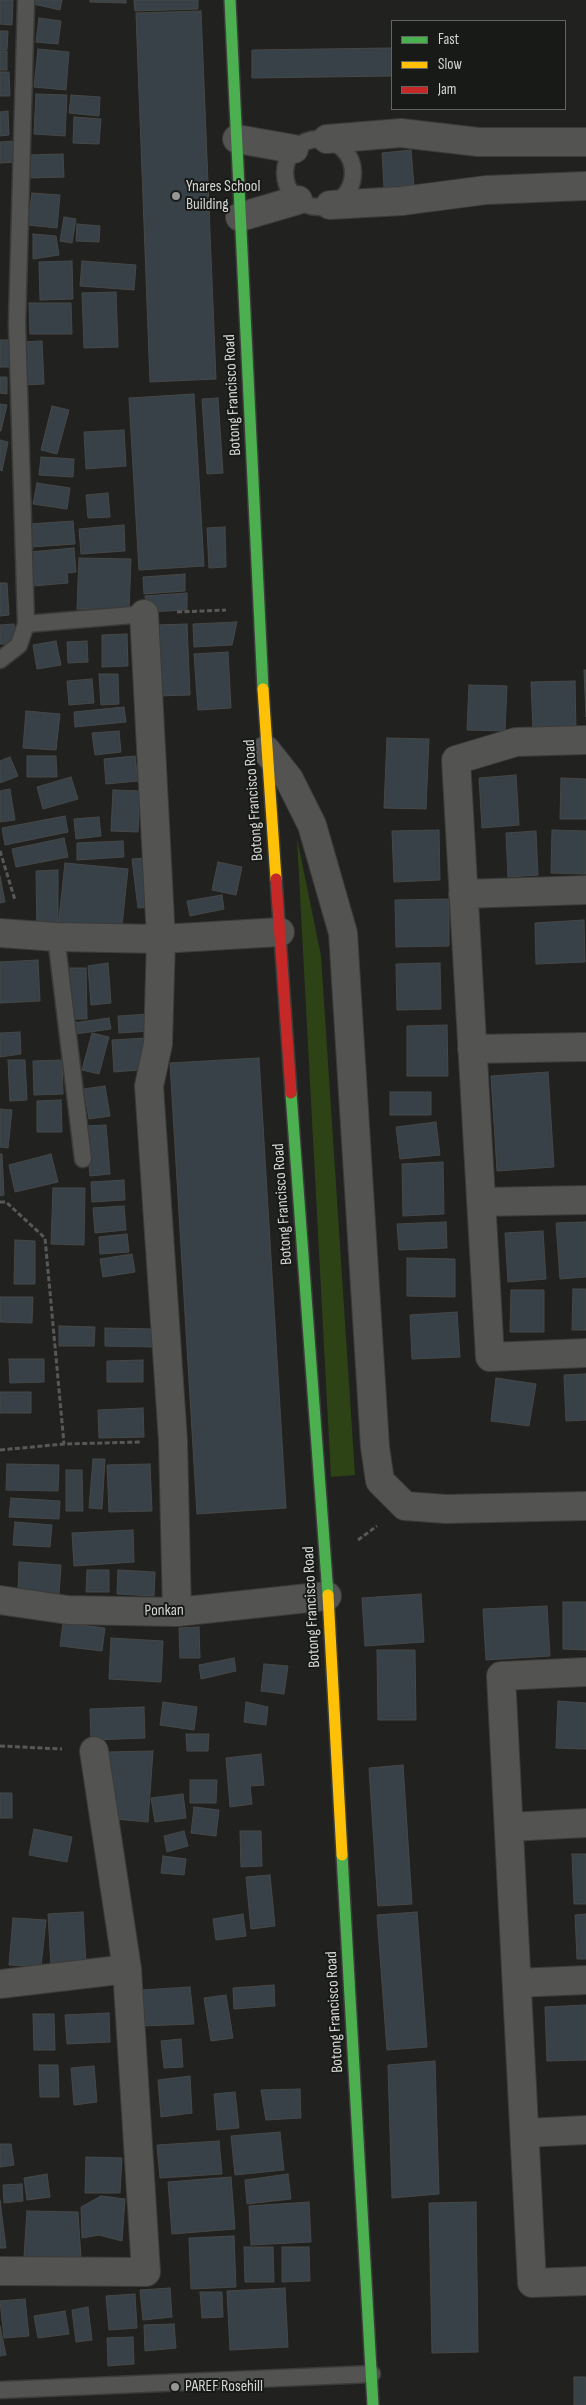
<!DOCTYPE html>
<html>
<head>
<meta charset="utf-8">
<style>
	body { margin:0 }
	#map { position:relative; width:586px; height:2405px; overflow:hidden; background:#212220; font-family:"Sofia Sans Condensed",sans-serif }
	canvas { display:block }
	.legend { position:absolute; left:391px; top:20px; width:175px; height:90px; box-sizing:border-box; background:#171a16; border:1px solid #636562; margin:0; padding:6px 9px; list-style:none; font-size:15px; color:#d5d6d3 }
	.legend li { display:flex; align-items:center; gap:10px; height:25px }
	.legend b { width:25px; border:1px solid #636562 }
</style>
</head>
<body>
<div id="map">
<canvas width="586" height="2405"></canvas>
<ul class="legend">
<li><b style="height:6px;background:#4caf50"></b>Fast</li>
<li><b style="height:6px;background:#ffc107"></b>Slow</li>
<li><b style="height:6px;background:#c62828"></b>Jam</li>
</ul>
</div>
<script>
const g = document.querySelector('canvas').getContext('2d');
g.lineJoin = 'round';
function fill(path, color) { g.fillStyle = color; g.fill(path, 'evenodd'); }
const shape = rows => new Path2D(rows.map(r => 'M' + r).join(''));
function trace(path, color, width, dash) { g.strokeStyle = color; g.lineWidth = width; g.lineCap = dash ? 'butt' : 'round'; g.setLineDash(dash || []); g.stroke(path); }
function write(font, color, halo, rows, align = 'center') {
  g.font = font + ' "Sofia Sans Condensed",sans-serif'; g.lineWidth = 4; g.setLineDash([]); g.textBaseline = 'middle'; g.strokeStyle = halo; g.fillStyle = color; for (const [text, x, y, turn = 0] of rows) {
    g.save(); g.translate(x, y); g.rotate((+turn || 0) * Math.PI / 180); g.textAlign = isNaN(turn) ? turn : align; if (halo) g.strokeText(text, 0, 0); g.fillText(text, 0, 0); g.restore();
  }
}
fill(shape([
	[297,838,321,956,355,1475,331,1477]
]), '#2d4315');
const building = shape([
	[0,0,13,0,12,25,0,24,0,0],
	[30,0,62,0,60,10,29,3,30,0],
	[90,0,126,0,126,3,90,2,90,0],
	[134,0,198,0,198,9,135,11,134,0],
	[201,11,216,379,150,382,136,13,201,11],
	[39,18,61,21,58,44,36,42,39,18],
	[0,31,8,31,7,50,0,50,0,31],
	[392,48,392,76,252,78,252,50,392,48],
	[38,49,69,52,66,90,34,87,38,49],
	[0,51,7,51,7,70,0,70,0,51],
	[0,72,9,72,10,96,0,96,0,72],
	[36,94,67,95,65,136,34,134,36,94],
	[71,95,100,97,99,116,69,113,71,95],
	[8,111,9,135,0,136,0,112,8,111],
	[74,117,101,119,99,144,73,143,74,117],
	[15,141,17,162,0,163,0,142,15,141],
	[411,150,414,185,384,187,382,153,411,150],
	[63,154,64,177,29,178,28,155,63,154],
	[32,193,60,195,57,228,28,225,32,193],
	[64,217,76,219,72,243,60,241,64,217],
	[77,224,100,226,99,242,76,241,77,224],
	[33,234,56,236,59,255,33,259,33,234],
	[72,261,73,299,40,300,39,262,72,261],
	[82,261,136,265,134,290,80,286,82,261],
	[116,292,118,347,84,348,82,293,116,292],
	[29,303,71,303,72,334,30,334,29,303],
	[0,340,11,340,12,367,0,367,0,340],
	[42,341,44,384,23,385,21,342,42,341],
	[0,377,7,377,7,394,0,393,0,377],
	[194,394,204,566,139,570,129,398,194,394],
	[218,398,223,473,207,474,202,399,218,398],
	[0,404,7,405,1,431,0,431,0,404],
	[52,406,69,410,57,454,41,450,52,406],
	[124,430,126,466,86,469,84,432,124,430],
	[0,440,8,442,2,471,0,470,0,440],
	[41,457,74,459,73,477,39,475,41,457],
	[37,483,70,488,67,509,33,504,37,483],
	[108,493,110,517,88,518,86,495,108,493],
	[73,521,75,544,31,547,29,524,73,521],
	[124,525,125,551,81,554,79,529,124,525],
	[225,527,226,567,209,568,207,528,225,527],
	[74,548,76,572,67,573,68,583,33,586,30,552,74,548],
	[79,558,131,559,129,610,77,609,79,558],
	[185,574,185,591,144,594,143,577,185,574],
	[0,583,7,583,9,615,0,616,0,583],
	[187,593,187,610,147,612,145,596,187,593],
	[237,622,232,645,194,647,193,624,237,622],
	[14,624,15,644,0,644,0,625,14,624],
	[187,624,190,695,157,696,155,625,187,624],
	[127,634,128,666,102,667,102,635,127,634],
	[56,641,61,665,37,669,33,645,56,641],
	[87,641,88,662,68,663,67,642,87,641],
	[228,652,231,708,198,710,194,654,228,652],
	[584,670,586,670,586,717,584,670],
	[99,674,118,674,119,704,101,705,99,674],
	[92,679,94,703,69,705,67,681,92,679],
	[575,681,576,729,533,730,531,682,575,681],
	[469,685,507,686,505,731,467,730,469,685],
	[124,707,126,722,75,727,74,712,124,707],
	[26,711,60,714,56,750,23,748,26,711],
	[119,731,121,752,95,755,92,733,119,731],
	[387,738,429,739,426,809,384,808,387,738],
	[27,756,56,756,57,777,27,777,27,756],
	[135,756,138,781,106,784,104,759,135,756],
	[10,757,18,776,0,783,0,761,10,757],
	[516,775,519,825,482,828,479,778,516,775],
	[71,777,78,799,43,809,37,787,71,777],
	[561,778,586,779,586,819,560,819,561,778],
	[10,789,15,820,0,822,0,791,10,789],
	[113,790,140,791,138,832,111,831,113,790],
	[65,816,68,832,5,845,2,828,65,816],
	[99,817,101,836,76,839,74,819,99,817],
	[439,830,440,880,394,882,392,831,439,830],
	[552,830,586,831,586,874,551,873,552,830],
	[536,831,538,875,508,877,506,833,536,831],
	[64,838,68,857,16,867,12,849,64,838],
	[123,841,124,857,77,860,77,843,123,841],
	[146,858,151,907,138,908,132,859,146,858],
	[218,862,242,867,236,895,212,890,218,862],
	[65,863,128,869,121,935,58,928,65,863],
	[58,870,58,928,37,932,36,871,58,870],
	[0,876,5,902,0,903,0,876],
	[222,895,224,909,190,916,187,901,222,895],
	[449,899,449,946,396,947,395,900,449,899],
	[584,920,585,962,536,964,535,923,584,920],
	[38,960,40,1001,0,1003,0,962,38,960],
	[108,963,111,1003,91,1005,88,966,108,963],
	[440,963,441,1009,397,1010,396,964,440,963],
	[70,968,86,968,87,1019,72,1019,70,968],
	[150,1014,151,1031,119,1033,118,1016,150,1014],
	[109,1018,111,1029,75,1034,73,1023,109,1018],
	[447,1025,448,1076,407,1076,407,1026,447,1025],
	[20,1032,21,1054,0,1057,0,1033,20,1032],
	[92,1033,109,1037,99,1074,82,1070,92,1033],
	[148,1038,151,1069,114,1072,112,1040,148,1038],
	[259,1058,286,1508,197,1514,170,1063,259,1058],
	[8,1060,25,1060,27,1100,10,1101,8,1060],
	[62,1060,63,1094,34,1095,33,1061,62,1060],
	[548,1072,554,1167,497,1171,491,1076,548,1072],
	[105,1086,110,1116,89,1119,84,1089,105,1086],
	[390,1092,431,1092,431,1115,390,1115,390,1092],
	[61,1100,62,1132,37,1132,37,1101,61,1100],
	[0,1109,12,1110,8,1148,0,1147,0,1109],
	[436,1122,440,1155,400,1159,396,1127,436,1122],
	[106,1125,110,1174,90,1176,86,1126,106,1125],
	[0,1154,2,1154,4,1195,0,1196,0,1154],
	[51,1154,58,1182,15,1192,9,1165,51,1154],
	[443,1162,444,1214,403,1216,402,1164,443,1162],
	[124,1180,125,1200,92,1202,91,1182,124,1180],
	[53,1188,85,1188,84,1245,51,1244,53,1188],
	[124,1206,126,1230,95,1233,93,1208,124,1206],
	[446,1222,447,1248,399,1250,397,1224,446,1222],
	[586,1222,586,1277,560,1279,556,1223,586,1222],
	[543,1231,546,1279,508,1282,505,1233,543,1231],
	[127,1234,129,1252,100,1254,99,1237,127,1234],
	[15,1240,35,1241,35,1284,14,1284,15,1240],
	[132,1254,135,1272,103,1277,100,1259,132,1254],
	[407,1258,455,1259,455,1297,407,1296,407,1258],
	[573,1289,586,1289,586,1330,572,1330,573,1289],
	[511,1290,544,1290,544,1332,510,1332,511,1290],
	[0,1297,33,1297,32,1323,0,1322,0,1297],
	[457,1312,460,1357,412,1359,410,1315,457,1312],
	[59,1326,95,1327,94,1346,59,1346,59,1326],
	[105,1328,155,1329,154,1347,105,1346,105,1328],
	[9,1359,44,1359,44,1382,10,1383,9,1359],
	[143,1360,143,1382,107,1382,107,1361,143,1360],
	[586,1374,586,1420,566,1421,564,1375,586,1374],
	[496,1378,536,1384,529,1426,491,1421,496,1378],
	[0,1392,31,1392,31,1413,0,1413,0,1392],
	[143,1408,144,1437,99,1438,98,1410,143,1408],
	[93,1459,105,1459,102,1509,89,1508,93,1459],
	[7,1464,59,1465,58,1491,6,1490,7,1464],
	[150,1464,152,1511,109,1512,107,1465,150,1464],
	[66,1470,82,1470,83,1511,66,1511,66,1470],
	[11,1498,60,1501,59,1519,9,1517,11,1498],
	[15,1522,52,1525,50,1547,13,1545,15,1522],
	[133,1530,134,1562,74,1566,72,1533,133,1530],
	[19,1562,61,1565,59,1594,18,1592,19,1562],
	[87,1570,109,1570,109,1592,86,1592,87,1570],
	[118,1570,155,1572,154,1596,117,1594,118,1570],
	[421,1594,424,1642,365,1646,362,1598,421,1594],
	[563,1602,586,1602,586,1650,563,1649,563,1602],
	[547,1606,550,1656,486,1660,483,1609,547,1606],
	[63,1623,105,1628,102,1651,60,1646,63,1623],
	[199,1627,200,1658,180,1658,179,1628,199,1627],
	[111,1638,163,1641,161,1682,109,1679,111,1638],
	[377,1650,415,1650,416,1720,378,1720,377,1650],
	[234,1658,236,1671,201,1679,199,1665,234,1658],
	[264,1664,288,1666,284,1694,261,1691,264,1664],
	[558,1701,586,1703,586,1749,556,1748,558,1701],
	[163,1702,197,1707,194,1730,160,1725,163,1702],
	[246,1702,268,1707,266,1725,244,1722,246,1702],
	[144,1707,145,1738,91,1740,90,1709,144,1707],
	[186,1734,209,1734,208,1751,187,1751,186,1734],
	[153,1751,148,1822,105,1818,108,1752,153,1751],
	[261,1754,264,1785,250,1786,252,1804,230,1807,226,1758,261,1754],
	[403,1765,412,1904,378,1906,369,1768,403,1765],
	[190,1780,217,1780,216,1803,190,1803,190,1780],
	[0,1793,12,1793,12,1818,0,1818,0,1793],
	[183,1794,186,1818,155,1822,151,1798,183,1794],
	[194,1807,219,1810,216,1836,191,1833,194,1807],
	[34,1829,72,1837,67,1862,29,1855,34,1829],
	[184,1831,188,1846,167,1852,164,1836,184,1831],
	[240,1831,261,1831,262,1866,241,1867,240,1831],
	[572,1854,586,1854,586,1904,574,1904,572,1854],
	[163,1856,186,1859,184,1875,161,1873,163,1856],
	[270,1875,275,1926,251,1929,246,1877,270,1875],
	[83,1912,86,1964,51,1966,48,1914,83,1912],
	[417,1912,427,2047,387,2050,377,1915,417,1912],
	[243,1914,246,1936,216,1940,213,1919,243,1914],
	[586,1914,586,1959,577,1959,575,1915,586,1914],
	[13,1918,46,1920,41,1967,9,1965,13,1918],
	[274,1985,275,2006,234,2009,233,1988,274,1985],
	[190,1987,194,2024,142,2026,142,1990,190,1987],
	[226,1995,233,2038,211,2041,204,1998,226,1995],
	[586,2005,586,2060,547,2061,545,2007,586,2005],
	[109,2013,110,2042,67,2044,65,2015,109,2013],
	[33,2014,54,2014,55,2050,34,2050,33,2014],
	[181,2039,183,2067,164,2068,161,2041,181,2039],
	[435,2061,439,2194,392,2198,388,2065,435,2061],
	[39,2065,58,2065,59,2097,40,2097,39,2065],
	[94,2066,97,2102,74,2105,71,2068,94,2066],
	[190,2076,192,2113,161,2117,158,2080,190,2076],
	[300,2089,301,2118,266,2120,261,2090,300,2089],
	[235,2092,239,2128,217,2130,214,2094,235,2092],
	[280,2132,284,2170,235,2175,231,2136,280,2132],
	[219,2141,222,2174,160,2178,157,2145,219,2141],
	[0,2144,11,2144,14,2165,0,2167,0,2144],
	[86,2157,122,2158,120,2193,85,2193,86,2157],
	[47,2174,50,2197,27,2200,24,2178,47,2174],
	[288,2174,291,2199,247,2204,245,2180,288,2174],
	[231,2177,235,2229,172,2234,168,2182,231,2177],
	[22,2184,23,2201,4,2203,3,2185,22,2184],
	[101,2196,125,2199,122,2241,99,2235,82,2238,81,2207,101,2196],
	[0,2200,6,2248,0,2248,0,2200],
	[309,2202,311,2242,251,2245,249,2206,309,2202],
	[476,2202,478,2352,432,2353,429,2203,476,2202],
	[27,2211,78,2212,81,2258,24,2257,27,2211],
	[234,2236,236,2287,191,2289,189,2238,234,2236],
	[244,2247,273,2247,274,2282,245,2282,244,2247],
	[282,2247,309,2247,310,2281,282,2282,282,2247],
	[170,2288,172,2317,143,2320,140,2290,170,2288],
	[285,2288,288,2347,230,2350,227,2291,285,2288],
	[200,2292,222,2292,223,2317,202,2318,200,2292],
	[135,2294,137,2328,109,2330,106,2296,135,2294],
	[25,2299,29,2336,4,2338,0,2301,25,2299],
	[88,2307,92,2340,76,2342,72,2310,88,2307],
	[65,2311,69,2334,38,2338,34,2316,65,2311],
	[174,2324,176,2348,145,2351,144,2325,174,2324],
	[0,2326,6,2355,0,2356,0,2326],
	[133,2337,134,2364,108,2366,107,2338,133,2337],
	[574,2377,586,2377,586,2405,574,2405,574,2377]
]);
fill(building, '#394148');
trace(building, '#464847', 1);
const lane = shape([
	'285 173a34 34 0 1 1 68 0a34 34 0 1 1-68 0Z',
	[26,624,144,614],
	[0,660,19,645,26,624,17,323,26,0],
	[56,937,83,1159],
	[0,2390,372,2374]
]);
const street = shape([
	[237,139,294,149],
	[327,139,401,133,478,142,586,142],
	[330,205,402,201,486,190,586,186],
	[240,217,298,200],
	[144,614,161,939,158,1044,149,1086,173,1441,177,1612],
	[586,740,516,742,456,760,490,1357,586,1353],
	[266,750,289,779,312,825,343,933,375,1447,380,1481,405,1506,446,1509,586,1506],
	[463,894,586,890],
	[0,933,56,937,161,939,280,932],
	[472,1049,586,1047],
	[481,1202,586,1200],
	[0,1600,68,1610,177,1612,327,1596],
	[586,1672,501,1676,532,2283,586,2281],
	[509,1827,586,1823],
	[517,1983,586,1980],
	[0,1984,127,1969],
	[525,2133,586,2130],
	[0,2271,146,2272,127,1969,94,1751]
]);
const fast = shape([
	[230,0,263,689],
	[291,1093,328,1595],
	[342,1855,373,2405]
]);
const slow = shape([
	[263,689,276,879],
	[328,1595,342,1855]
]);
const jam = shape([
	[276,879,291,1093]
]);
trace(lane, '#3b3c3a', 19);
trace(street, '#3b3c3a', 30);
trace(fast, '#3b3c3a', 14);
trace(slow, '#3b3c3a', 14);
trace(jam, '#3b3c3a', 14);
trace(shape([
	[177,612,226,610],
	[0,851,15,900],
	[0,1202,6,1202,45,1238,64,1444],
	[0,1450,64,1444,140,1442],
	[358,1540,377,1526],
	[0,1746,62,1749]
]), '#575857', 3, [5, 2.5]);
trace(lane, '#535351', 16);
trace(street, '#535351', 28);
trace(fast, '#4caf50', 11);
trace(slow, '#ffc107', 11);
trace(jam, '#c62828', 11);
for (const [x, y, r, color] of [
	[176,196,5,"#969794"],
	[175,2387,5,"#969794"]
]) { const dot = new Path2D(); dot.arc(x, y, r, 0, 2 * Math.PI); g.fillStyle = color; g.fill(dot); trace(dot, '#171a16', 2); }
write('16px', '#d5d6d3', '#171a16', [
	["Ynares School",186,187],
	["Building",186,205],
	["PAREF Rosehill",185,2387]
], 'left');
write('16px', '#d5d6d3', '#171a16', [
	["Botong Francisco Road",233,395,-93],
	["Botong Francisco Road",254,800,-94],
	["Botong Francisco Road",283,1204,-94],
	["Botong Francisco Road",312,1607,-93],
	["Ponkan",164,1611,-1],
	["Botong Francisco Road",335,2012,-93]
]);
</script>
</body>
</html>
